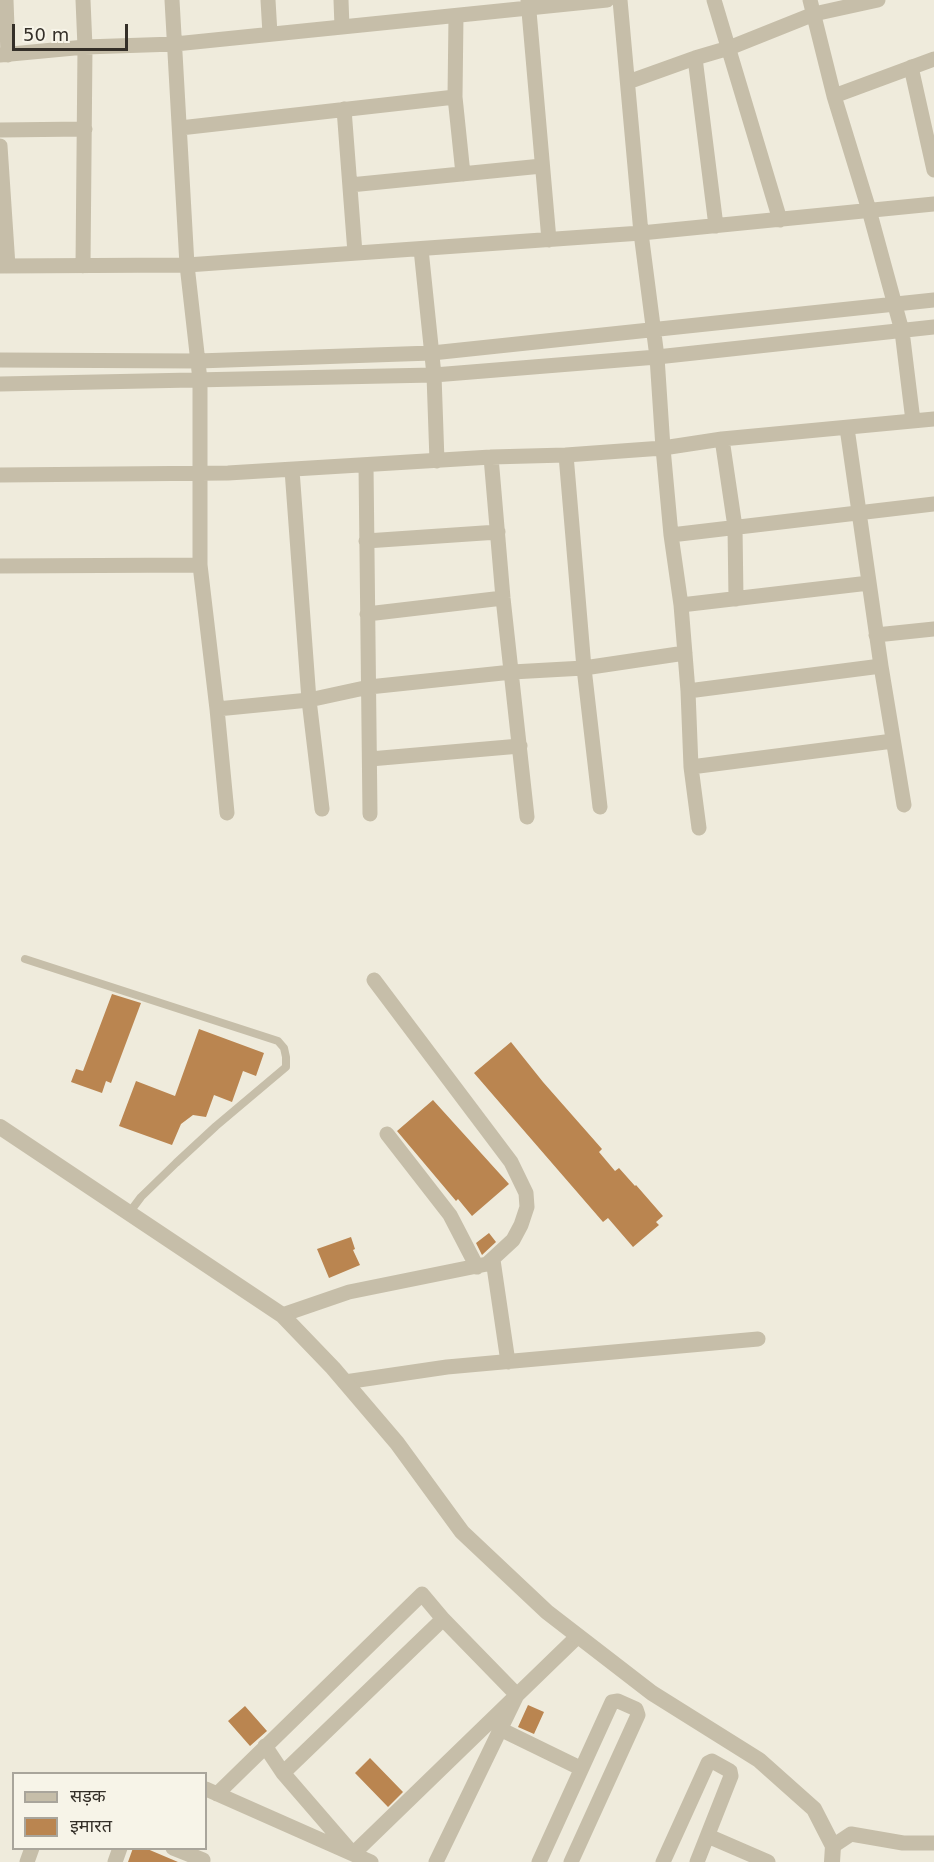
<!DOCTYPE html>
<html>
<head>
<meta charset="utf-8">
<style>
	body { margin:0 }
	#map { position:relative; width:934px; height:1862px; overflow:hidden; background:#efebdc; font-family:"DejaVu Sans","Noto Sans Devanagari",sans-serif }
	canvas { display:block }
	.legend { position:absolute; left:12px; top:1772px; width:195px; height:78px; box-sizing:border-box; background:#f7f4e8; border:2px solid #a9a59b; margin:0; padding:8px 10px; list-style:none; font-size:18px; color:#342f28 }
	.legend li { display:flex; align-items:center; gap:12px; height:30px }
	.legend b { width:30px; border:2px solid #a9a59b }
	.scale { position:absolute; left:12px; top:24px; width:116px; height:27px; box-sizing:border-box; border:3px solid #342f28; border-top:0; padding-left:8px; font-size:18px; line-height:21px; white-space:nowrap; color:#342f28; -webkit-text-stroke:4px #f7f4e8; paint-order:stroke }
</style>
</head>
<body>
<div id="map">
<canvas width="934" height="1862"></canvas>
<ul class="legend">
<li><b style="height:8px;background:#c6bea9"></b>सड़क</li>
<li><b style="height:16px;background:#ba8550"></b>इमारत</li>
</ul>
<div class="scale">50 m</div>
</div>
<script>
const g = document.querySelector('canvas').getContext('2d');
g.lineJoin = 'round';
function fill(path, color) { g.fillStyle = color; g.fill(path, 'evenodd'); }
const shape = rows => new Path2D(rows.map(r => 'M' + r).join(''));
function trace(path, color, width, dash) { g.strokeStyle = color; g.lineWidth = width; g.lineCap = dash ? 'butt' : 'round'; g.setLineDash(dash || []); g.stroke(path); }
fill(shape([
	[112,994,141,1003,111,1083,106,1081,102,1093,71,1082,76,1069,83,1071],
	[199,1029,264,1053,256,1076,243,1071,232,1102,214,1095,206,1117,193,1115,181,1124,172,1145,119,1126,136,1081,175,1096],
	[511,1042,543,1082,602,1149,599,1152,615,1171,619,1168,635,1186,636,1185,663,1216,656,1222,659,1225,633,1247,608,1218,603,1222,474,1073],
	[433,1100,509,1184,472,1216,458,1199,456,1201,397,1131],
	[489,1233,496,1242,482,1255,476,1243],
	[351,1237,355,1249,353,1250,360,1265,329,1278,317,1249],
	[528,1705,544,1712,534,1734,518,1727],
	[245,1706,267,1731,250,1746,228,1721],
	[370,1758,403,1792,388,1807,355,1773],
	[133,1848,145,1848,178,1862,128,1862]
]), '#ba8550');
trace(shape([
	[25,959,278,1041,284,1048,286,1057,286,1067,216,1126,176,1163,141,1197,129,1213]
]), '#c6bea9', 8);
trace(shape([
	[6,0,8,55],
	[172,0,187,265,200,380,200,565,217,709,309,700,369,687,512,672,584,668,685,653],
	[268,0,270,34],
	[341,0,342,27],
	[528,0,549,240],
	[620,0,641,233,657,357,663,448,671,535,681,605,688,691,691,767,699,828],
	[714,0,780,220],
	[810,0,834,96,869,210,902,331,913,421],
	[456,16,455,97,463,174],
	[0,55,85,47,175,44,607,0],
	[695,58,716,226],
	[911,67,934,170],
	[628,82,695,58,729,48,814,14,878,0],
	[834,96,934,59],
	[344,109,355,253],
	[180,128,455,97],
	[0,130,85,129],
	[0,146,8,266],
	[350,185,542,166],
	[421,249,434,375,437,461],
	[0,266,187,265,641,233,934,204],
	[83,266,85,47,83,0],
	[0,360,198,361,432,353,934,300],
	[0,384,434,375,657,357,934,327],
	[847,428,881,666,904,805],
	[722,439,735,527,736,599],
	[566,455,584,668,600,807],
	[491,457,503,598,527,817],
	[366,465,370,814],
	[292,470,309,700,322,809],
	[0,475,228,473,491,457,566,455,663,448,722,439,934,419],
	[671,535,934,504],
	[366,541,498,532],
	[0,566,200,565],
	[681,605,869,583],
	[367,614,503,598],
	[876,635,934,629],
	[688,691,881,666],
	[217,709,227,813],
	[370,759,520,746],
	[691,767,893,741],
	[387,1134,450,1215,477,1267],
	[493,1260,508,1362],
	[282,1315,349,1292,487,1264,513,1240,521,1225,527,1207,526,1193,511,1162,374,980],
	[345,1382,447,1367,758,1339],
	[500,1729,580,1768],
	[265,1746,283,1773,353,1854,578,1636],
	[283,1773,443,1619],
	[206,1789,371,1862],
	[217,1794,422,1594,443,1619,517,1695,436,1862],
	[708,1836,768,1862],
	[833,1846,851,1834,903,1843,934,1843],
	[173,1848,203,1860,202,1862],
	[27,1862,32,1848],
	[115,1862,120,1848],
	[539,1862,612,1702,618,1701,636,1709,638,1715,571,1862],
	[663,1862,708,1763,712,1761,730,1771,731,1776,697,1862]
]), '#c6bea9', 15);
trace(shape([
	[0,1127,282,1315,333,1368,397,1443,462,1532,547,1612,652,1693,759,1760,814,1809,833,1846,832,1862]
]), '#c6bea9', 16);
</script>
</body>
</html>
